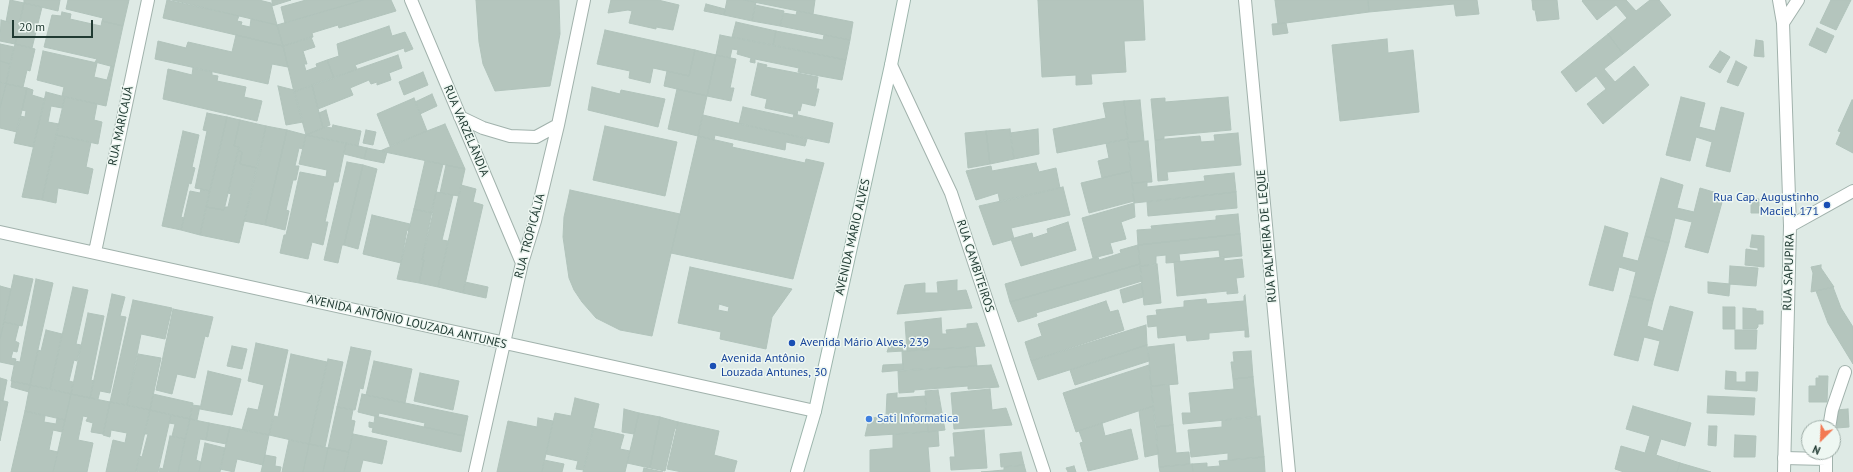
<!DOCTYPE html>
<html>
<head>
<meta charset="utf-8">
<style>
	body { margin:0 }
	#map { position:relative; width:1853px; height:472px; overflow:hidden; background:#deeae5; font-family:"PT Sans",sans-serif }
	canvas { display:block }
	.north { position:absolute; left:1801px; top:420px; width:40px; height:40px; box-sizing:border-box; background:#eef7f2; border:1px solid #9caba5; border-radius:50%; rotate:204deg; font-size:11px; font-weight:700; line-height:16px; text-align:center; color:#203a32 }
	.north::after { content:''; display:block; margin:auto; width:14px; height:18px; background:#f37953; clip-path:polygon(50% 0,100% 100%,50% 72%,0 100%) }
	.scale { position:absolute; left:12px; top:20px; width:81px; height:18px; box-sizing:border-box; border:2px solid #203a32; border-top:0; padding-left:5px; font-size:12px; line-height:14px; white-space:nowrap; color:#203a32; -webkit-text-stroke:3px #eef7f2; paint-order:stroke }
</style>
</head>
<body>
<div id="map">
<canvas width="1853" height="472"></canvas>
<div class="north">N</div>
<div class="scale">20 m</div>
</div>
<script>
const g = document.querySelector('canvas').getContext('2d');
g.lineJoin = 'round';
function fill(path, color) { g.fillStyle = color; g.fill(path, 'evenodd'); }
const shape = rows => new Path2D(rows.map(r => 'M' + r).join(''));
function trace(path, color, width, dash) { g.strokeStyle = color; g.lineWidth = width; g.lineCap = dash ? 'butt' : 'round'; g.setLineDash(dash || []); g.stroke(path); }
function write(font, color, halo, rows, align = 'center') {
  g.font = font + ' "PT Sans",sans-serif'; g.lineWidth = 3; g.setLineDash([]); g.textBaseline = 'middle'; g.strokeStyle = halo; g.fillStyle = color; for (const [text, x, y, turn = 0] of rows) {
    g.save(); g.translate(x, y); g.rotate((+turn || 0) * Math.PI / 180); g.textAlign = isNaN(turn) ? turn : align; if (halo) g.strokeText(text, 0, 0); g.fillText(text, 0, 0); g.restore();
  }
}
const building = shape([
	[10,0,24,3,19,25,6,22,10,0],
	[24,0,60,0,58,11,24,3,24,0],
	[68,0,129,0,123,26,102,21,103,18,66,9,68,0],
	[167,0,239,16,237,21,242,22,241,25,250,27,251,19,277,25,283,46,163,18,167,0],
	[172,0,259,0,271,3,277,25,172,0],
	[272,0,291,0,272,6,272,0],
	[306,0,363,0,285,23,281,7,306,0],
	[363,0,391,0,396,11,339,28,338,25,312,33,313,37,283,46,277,25,363,0],
	[476,0,559,0,560,34,550,86,495,91,483,64,479,42,476,0],
	[611,0,658,0,679,5,673,30,656,27,656,29,629,23,632,11,628,10,608,13,611,0],
	[727,0,744,0,756,2,752,21,724,15,727,0],
	[744,0,815,0,813,14,744,0],
	[1038,0,1143,0,1145,40,1124,41,1126,72,1091,74,1092,84,1076,85,1076,75,1042,77,1038,0],
	[1275,0,1368,0,1369,12,1278,24,1275,0],
	[1368,0,1477,0,1479,14,1456,16,1454,4,1369,12,1368,0],
	[1532,0,1557,0,1559,19,1537,21,1535,10,1533,10,1532,0],
	[1583,0,1626,0,1636,11,1650,0,1659,0,1671,15,1623,54,1608,34,1627,18,1616,5,1597,20,1582,1,1583,0],
	[1831,0,1851,0,1836,30,1820,23,1831,0],
	[24,3,42,7,32,48,15,44,24,3],
	[706,4,725,9,724,15,704,11,706,4],
	[755,5,784,11,780,26,752,21,755,5],
	[797,11,853,22,850,40,780,26,783,13,796,15,797,11],
	[62,12,71,14,70,19,101,26,102,21,123,26,114,67,95,62,97,59,44,47,52,15,61,16,62,12],
	[1,20,19,25,15,44,0,41,1,20],
	[736,22,776,31,773,45,732,37,736,22],
	[1286,23,1288,33,1273,35,1272,24,1286,23],
	[389,26,392,36,405,32,413,49,405,52,404,48,355,65,357,69,334,78,327,60,339,56,337,44,389,26],
	[1817,28,1834,36,1826,53,1809,45,1817,28],
	[605,30,695,50,689,76,653,68,650,83,629,78,630,71,597,64,605,30],
	[776,31,823,40,824,35,850,40,846,60,773,45,776,31],
	[1608,34,1623,54,1604,69,1615,82,1634,66,1649,85,1603,124,1587,104,1606,89,1596,76,1576,92,1561,72,1608,34],
	[236,35,283,46,288,67,272,64,268,84,155,59,158,41,186,48,188,42,232,52,236,35],
	[720,35,846,60,842,80,798,72,799,68,755,59,755,63,750,62,751,58,737,54,738,50,732,49,730,58,716,55,720,35],
	[311,37,315,47,303,51,307,64,304,64,306,71,317,67,316,64,327,60,334,78,294,92,283,46,311,37],
	[1387,39,1388,53,1413,50,1419,112,1340,121,1332,45,1387,39],
	[1756,40,1763,41,1764,57,1754,56,1756,40],
	[0,44,14,47,10,64,0,61,0,44],
	[15,44,35,49,30,71,27,70,23,87,6,84,15,44],
	[695,50,716,55,707,96,664,86,667,71,689,76,695,50],
	[43,51,97,63,94,77,107,80,111,66,114,67,106,106,62,96,64,87,37,80,43,51],
	[1720,51,1730,57,1720,73,1709,67,1720,51],
	[398,55,402,68,389,73,391,80,377,85,377,82,371,84,369,80,350,88,353,95,318,109,312,85,398,55],
	[716,55,736,59,730,88,734,88,731,101,707,96,716,55],
	[0,61,10,64,6,84,0,82,0,61],
	[1736,61,1747,67,1738,86,1727,82,1736,61],
	[758,63,767,65,766,67,818,77,816,89,819,89,815,106,802,103,800,111,798,110,797,115,765,108,767,99,751,95,758,63],
	[193,68,212,72,212,75,218,76,217,81,246,87,244,97,262,101,257,121,163,99,168,69,192,75,193,68],
	[423,72,428,85,404,95,399,82,423,72],
	[0,82,6,85,0,108,0,82],
	[6,84,27,88,17,132,0,128,0,108,6,84],
	[312,85,323,128,306,135,294,92,312,85],
	[278,86,294,90,303,122,286,125,278,86],
	[592,87,620,94,621,90,665,99,658,127,588,110,592,87],
	[27,88,33,90,32,95,45,99,33,147,14,143,20,116,25,117,26,111,22,110,27,88],
	[677,89,707,96,698,136,668,129,677,89],
	[46,92,65,97,62,108,51,106,48,122,59,124,42,200,22,197,46,92],
	[432,94,437,106,420,114,415,102,432,94],
	[65,97,97,104,94,120,102,122,98,144,56,135,65,97],
	[1228,97,1231,130,1164,136,1164,139,1155,140,1151,99,1165,98,1165,102,1228,97],
	[1681,97,1705,103,1699,127,1715,131,1721,107,1744,113,1730,172,1706,166,1712,142,1696,137,1690,161,1666,155,1681,97],
	[414,98,427,131,390,146,377,114,414,98],
	[1140,100,1144,141,1128,142,1124,101,1140,100],
	[1852,100,1853,100,1853,153,1836,144,1841,132,1838,131,1852,100],
	[1124,101,1128,139,1057,153,1053,129,1106,118,1103,103,1124,101],
	[743,107,793,118,794,114,833,123,829,143,739,124,743,107],
	[326,110,330,125,323,128,319,113,326,110],
	[207,113,227,117,210,191,195,188,207,131,203,130,207,113],
	[703,115,807,139,805,146,786,142,785,150,715,135,714,140,698,136,703,115],
	[227,117,240,120,234,146,239,147,224,210,206,207,227,117],
	[240,120,266,126,257,168,240,164,242,152,238,150,239,147,234,146,240,120],
	[445,124,465,169,380,151,427,131,445,124],
	[333,125,361,131,358,146,306,135,326,127,332,128,333,125],
	[266,126,287,130,265,225,244,221,266,126],
	[605,126,677,142,665,196,593,180,605,126],
	[1010,129,1014,159,990,164,986,131,1010,129],
	[1038,129,1039,154,1014,159,1010,133,1038,129],
	[287,130,306,135,303,149,299,148,295,166,299,166,296,180,293,180,286,210,289,211,285,230,265,225,287,130],
	[366,130,376,132,373,145,363,143,366,130],
	[183,131,199,135,192,167,195,168,191,184,189,183,181,217,184,218,181,230,162,226,183,131],
	[986,131,990,164,968,168,965,133,986,131],
	[1238,133,1241,165,1167,172,1168,180,1158,181,1155,140,1200,136,1201,142,1215,141,1214,135,1238,133],
	[56,135,91,142,86,167,93,169,88,194,58,188,56,203,42,200,56,135],
	[306,135,346,143,338,182,334,182,325,222,328,222,323,245,312,242,308,259,280,253,284,235,286,235,300,172,326,177,327,170,299,164,306,135],
	[698,136,733,144,732,147,805,163,806,159,824,163,793,279,671,253,698,136],
	[1128,139,1131,171,1102,178,1098,161,1109,158,1106,143,1128,139],
	[1148,141,1152,182,1132,183,1128,142,1148,141],
	[346,143,367,148,364,159,344,154,346,143],
	[367,148,387,152,384,163,364,159,367,148],
	[238,150,242,152,240,164,257,168,239,243,200,235,206,207,224,210,225,207,228,207,231,194,228,193,238,150],
	[425,161,443,164,431,213,414,209,425,161],
	[347,162,363,165,344,245,342,245,338,263,324,260,347,162],
	[1036,163,1039,172,1056,168,1060,188,1000,202,998,193,976,200,966,171,991,166,992,171,1036,163],
	[363,165,377,169,358,249,344,245,363,165],
	[446,165,465,169,459,196,440,193,446,165],
	[1131,171,1134,201,1089,213,1081,183,1131,171],
	[1234,173,1236,192,1134,203,1132,183,1147,182,1147,187,1205,181,1204,176,1234,173],
	[1661,178,1683,185,1677,208,1694,212,1700,188,1724,195,1708,253,1685,247,1692,222,1675,218,1669,243,1645,236,1661,178],
	[461,185,476,189,473,202,483,205,463,293,438,287,461,185],
	[1063,187,1070,215,1011,228,1014,239,993,245,979,206,1063,187],
	[201,189,210,191,200,235,181,230,190,191,200,193,201,189],
	[570,190,680,214,652,336,620,330,596,318,582,302,574,290,569,278,563,237,564,217,570,190],
	[436,192,453,195,442,240,448,241,438,287,419,283,424,260,422,260,436,192],
	[1236,192,1237,208,1148,216,1147,202,1236,192],
	[1751,198,1759,199,1759,213,1751,213,1751,198],
	[1134,203,1135,217,1121,222,1126,239,1110,243,1113,253,1093,258,1082,218,1134,203],
	[414,209,433,213,422,260,424,260,419,283,397,279,414,209],
	[1238,214,1240,234,1138,245,1137,230,1152,229,1151,226,1216,220,1216,216,1238,214],
	[372,215,410,224,409,231,407,230,401,263,363,254,372,215],
	[1068,222,1076,250,1021,266,1011,239,1032,233,1033,238,1048,233,1047,229,1068,222],
	[1605,226,1628,233,1622,257,1638,261,1645,236,1669,243,1653,301,1630,296,1636,272,1619,267,1613,291,1589,285,1605,226],
	[1240,234,1242,256,1220,258,1219,250,1179,254,1180,262,1166,263,1166,255,1156,256,1156,265,1140,266,1138,245,1240,234],
	[1752,235,1764,236,1764,267,1745,265,1746,249,1758,251,1758,248,1750,247,1752,235],
	[1138,245,1140,264,1010,302,1005,284,1098,257,1099,260,1121,253,1120,250,1138,245],
	[1224,257,1224,261,1242,259,1244,277,1236,278,1238,293,1227,294,1227,291,1177,296,1174,262,1224,257],
	[1140,264,1142,281,1036,313,1037,316,1018,322,1010,302,1140,264],
	[1157,264,1161,303,1144,305,1140,266,1157,264],
	[1821,265,1821,268,1834,287,1811,292,1813,273,1811,267,1821,265],
	[1730,266,1758,268,1756,286,1729,284,1730,266],
	[690,267,792,289,772,317,766,349,720,339,721,332,678,323,690,267],
	[719,304,729,307,728,312,718,310,719,304],
	[14,275,33,279,22,326,4,322,14,275],
	[36,279,53,283,30,385,11,381,15,361,20,362,36,279],
	[957,280,957,291,966,290,972,308,897,314,905,285,925,283,925,293,938,293,937,282,957,280],
	[465,282,488,287,486,298,463,293,465,282],
	[1708,282,1730,284,1729,296,1708,293,1708,282],
	[1142,283,1143,297,1123,303,1120,290,1142,283],
	[0,286,11,289,0,339,0,286],
	[73,287,88,290,76,344,81,345,77,361,74,360,69,381,73,382,71,394,50,389,73,287],
	[1833,287,1841,308,1853,327,1853,364,1828,323,1816,291,1833,287],
	[112,294,125,297,120,316,126,317,110,393,100,391,98,399,90,398,112,294],
	[1245,295,1249,337,1245,337,1245,330,1209,333,1209,339,1187,341,1186,335,1158,338,1157,326,1148,327,1147,316,1157,315,1156,310,1184,307,1184,301,1206,299,1207,304,1244,301,1244,296,1245,295],
	[1630,296,1653,301,1647,326,1663,331,1670,306,1693,312,1678,371,1654,365,1660,341,1644,337,1638,361,1614,355,1630,296],
	[133,300,172,308,165,339,141,334,127,405,110,402,133,300],
	[1106,301,1110,312,1118,310,1124,330,1031,361,1025,342,1042,336,1038,324,1106,301],
	[1723,307,1735,307,1735,329,1723,329,1723,307],
	[1743,308,1756,309,1756,311,1763,311,1763,324,1758,324,1758,327,1756,329,1743,329,1743,308],
	[173,309,213,317,208,337,205,336,195,378,177,374,172,394,156,390,173,309],
	[88,313,104,316,91,380,94,381,90,398,71,394,88,313],
	[941,318,942,334,947,334,946,330,967,328,967,324,977,323,985,346,907,351,905,322,941,318],
	[4,322,19,325,15,341,19,343,17,352,13,351,11,358,16,359,14,365,0,362,0,339,4,322],
	[1146,325,1147,345,1038,380,1031,361,1146,325],
	[46,330,62,334,50,389,30,385,38,350,41,351,46,330],
	[1735,330,1757,330,1756,349,1735,349,1735,330],
	[902,342,903,351,887,352,890,343,902,342],
	[256,343,288,350,269,435,242,430,248,408,258,410,264,385,248,381,256,343],
	[1174,344,1178,384,1151,386,1148,347,1174,344],
	[1147,345,1149,361,1075,385,1070,370,1147,345],
	[232,346,247,349,242,369,227,366,232,346],
	[351,347,371,351,363,389,360,388,355,410,337,407,351,347],
	[975,347,977,366,903,370,902,351,975,347],
	[1251,351,1253,377,1233,379,1231,362,1234,362,1233,352,1251,351],
	[138,354,161,358,150,410,127,405,138,354],
	[291,354,327,362,309,444,269,435,274,416,278,417,291,354],
	[328,359,343,362,325,447,309,444,328,359],
	[374,361,412,369,405,403,366,395,374,361],
	[903,364,903,370,882,372,883,365,903,364],
	[991,365,999,387,968,389,968,386,914,390,914,392,899,393,898,371,991,365],
	[1149,365,1153,406,1076,432,1063,393,1149,365],
	[208,371,241,379,232,415,200,409,208,371],
	[1726,371,1736,372,1736,382,1746,382,1746,372,1758,372,1757,391,1725,389,1726,371],
	[420,373,459,381,453,410,414,401,420,373],
	[1819,376,1828,376,1827,402,1809,402,1809,386,1816,386,1816,378,1819,378,1819,376],
	[1253,377,1257,417,1183,424,1182,413,1191,413,1189,393,1234,389,1233,379,1253,377],
	[0,378,7,380,3,401,0,400,0,378],
	[12,381,30,385,29,392,11,387,12,381],
	[30,385,71,394,65,420,25,411,30,385],
	[1169,385,1173,425,1156,427,1151,386,1169,385],
	[990,389,992,410,1006,408,1012,425,954,429,951,393,990,389],
	[938,390,945,430,928,432,925,391,938,390],
	[897,393,897,398,925,396,928,432,865,436,869,419,886,415,887,394,897,393],
	[71,394,110,402,103,434,91,432,93,423,86,421,88,417,83,416,78,440,93,443,87,472,53,472,71,394],
	[153,394,193,403,190,419,150,410,153,394],
	[362,394,468,416,464,436,424,427,425,423,379,413,378,417,358,412,362,394],
	[1708,396,1755,398,1754,415,1707,413,1708,396],
	[575,398,599,404,584,470,576,469,578,461,546,454,555,413,571,416,575,398],
	[0,400,8,402,0,441,0,400],
	[110,402,150,410,136,472,106,472,113,440,125,443,127,433,111,430,110,437,103,435,110,402],
	[192,405,200,406,197,420,190,419,192,405],
	[1153,406,1158,454,1145,457,1139,411,1153,406],
	[1633,406,1691,423,1685,446,1661,439,1656,455,1680,463,1677,472,1624,472,1615,469,1621,446,1645,453,1650,436,1626,429,1633,406],
	[337,407,353,410,351,420,355,421,349,452,328,448,337,407],
	[624,409,639,413,634,434,622,432,624,409],
	[1848,409,1849,427,1837,428,1836,410,1848,409],
	[150,410,171,415,158,472,139,472,136,471,139,456,142,457,148,434,144,434,150,410],
	[25,411,45,416,44,422,56,424,57,418,65,420,62,432,53,430,49,450,58,452,53,472,11,472,25,411],
	[639,413,660,417,650,468,627,463,639,413],
	[171,415,190,419,185,439,172,436,175,424,169,423,171,415],
	[375,416,464,436,461,452,372,432,373,428,369,427,369,422,374,423,375,416],
	[1260,416,1264,457,1228,460,1228,453,1191,457,1188,430,1222,427,1222,420,1260,416],
	[660,417,678,422,677,429,675,428,665,471,650,468,660,417],
	[538,418,553,421,542,472,497,472,508,421,537,427,538,418],
	[190,419,209,423,206,440,200,439,196,460,201,462,199,472,178,472,190,419],
	[678,422,719,431,714,455,737,461,734,472,682,472,667,469,678,422],
	[209,423,230,427,226,444,206,440,209,423],
	[1102,423,1105,436,1131,429,1138,459,1088,471,1080,443,1083,442,1079,431,1102,423],
	[1173,425,1176,453,1189,452,1190,464,1159,467,1156,427,1173,425],
	[1709,426,1717,426,1716,446,1708,445,1709,426],
	[230,427,269,435,263,465,237,459,234,472,220,469,230,427],
	[593,428,624,435,620,449,630,451,625,472,583,472,593,428],
	[984,430,987,468,951,470,950,457,955,457,953,433,984,430],
	[938,431,939,446,928,447,930,472,870,472,870,450,893,448,893,434,938,431],
	[353,434,387,441,382,464,363,460,360,472,344,472,353,434],
	[1735,435,1756,436,1755,457,1734,457,1735,435],
	[170,436,185,439,178,472,159,472,160,468,163,469,170,436],
	[289,440,309,444,303,472,282,472,289,440],
	[205,443,225,448,220,472,199,472,205,443],
	[309,444,328,448,323,472,303,472,309,444],
	[328,448,349,452,344,472,323,472,328,448],
	[1021,452,1024,465,1001,467,1000,454,1021,452],
	[265,455,276,457,275,466,281,467,280,472,261,472,265,455],
	[1264,457,1265,472,1193,472,1192,464,1207,463,1207,467,1220,466,1219,461,1264,457],
	[544,460,564,464,562,472,542,472,544,460],
	[1680,463,1711,472,1677,472,1680,463],
	[1192,464,1193,472,1160,472,1159,467,1192,464],
	[1024,465,1026,472,981,472,1004,470,1004,467,1024,465],
	[1074,466,1076,472,1068,472,1066,468,1074,466],
	[644,468,663,472,643,472,644,468]
]);
fill(building, '#b4c5bd');
trace(building, '#b1c3bb', 1);
const lane = shape([
	[1829,428,1832,410,1845,372],
	[1826,452,1826,472],
	[1784,458,1826,459]
]);
const street = shape([
	[411,0,522,263],
	[1245,0,1289,472],
	[1779,0,1783,23,1790,226,1784,472],
	[1783,23,1798,0],
	[891,65,951,193,1044,472],
	[460,117,483,128,510,136,536,137,558,125],
	[1790,226,1853,191],
	[0,232,815,411],
	[95,252,148,0],
	[475,472,522,263,535,221,558,125,584,0]
]);
const secondary = shape([
	[797,472,815,411,891,65,904,0]
]);
trace(lane, '#a1b2ac', 14);
trace(street, '#a1b2ac', 14);
trace(secondary, '#9db6ad', 14);
trace(lane, '#fff', 12);
trace(street, '#fff', 12);
trace(secondary, '#fff', 12);
for (const [x, y, r, color] of [
	[1827,205,4,"#1a4fb4"],
	[792,343,4,"#1a4fb4"],
	[713,366,4,"#1a4fb4"],
	[869,419,4,"#3f7fe0"]
]) { const dot = new Path2D(); dot.arc(x, y, r, 0, 2 * Math.PI); g.fillStyle = color; g.fill(dot); trace(dot, '#eef7f2', 1.5); }
write('12px', '#203a32', '#eef7f2', [
	["RUA MARICAUÁ",121,126,-78],
	["RUA VARZELÂNDIA",466,131,67],
	["RUA TROPICÁLIA",530,236,-75],
	["RUA PALMEIRA DE LEQUE",1267,236,-95],
	["AVENIDA MÁRIO ALVES",853,237,-77],
	["RUA CAMBITEIROS",975,266,72],
	["RUA SAPUPIRA",1789,272,-88],
	["AVENIDA ANTÔNIO LOUZADA ANTUNES",407,322,13]
]);
write('12px', '#164399', '#eef7f2', [
	["Rua Cap. Augustinho",1819,198,"right"],
	["Maciel, 171",1819,212,"right"],
	["Avenida Mário Alves, 239",800,343],
	["Avenida Antônio",721,359],
	["Louzada Antunes, 30",721,373]
], 'left');
write('12px', '#366cbe', '#eef7f2', [
	["Sati Informatica",877,419]
], 'left');
</script>
</body>
</html>
